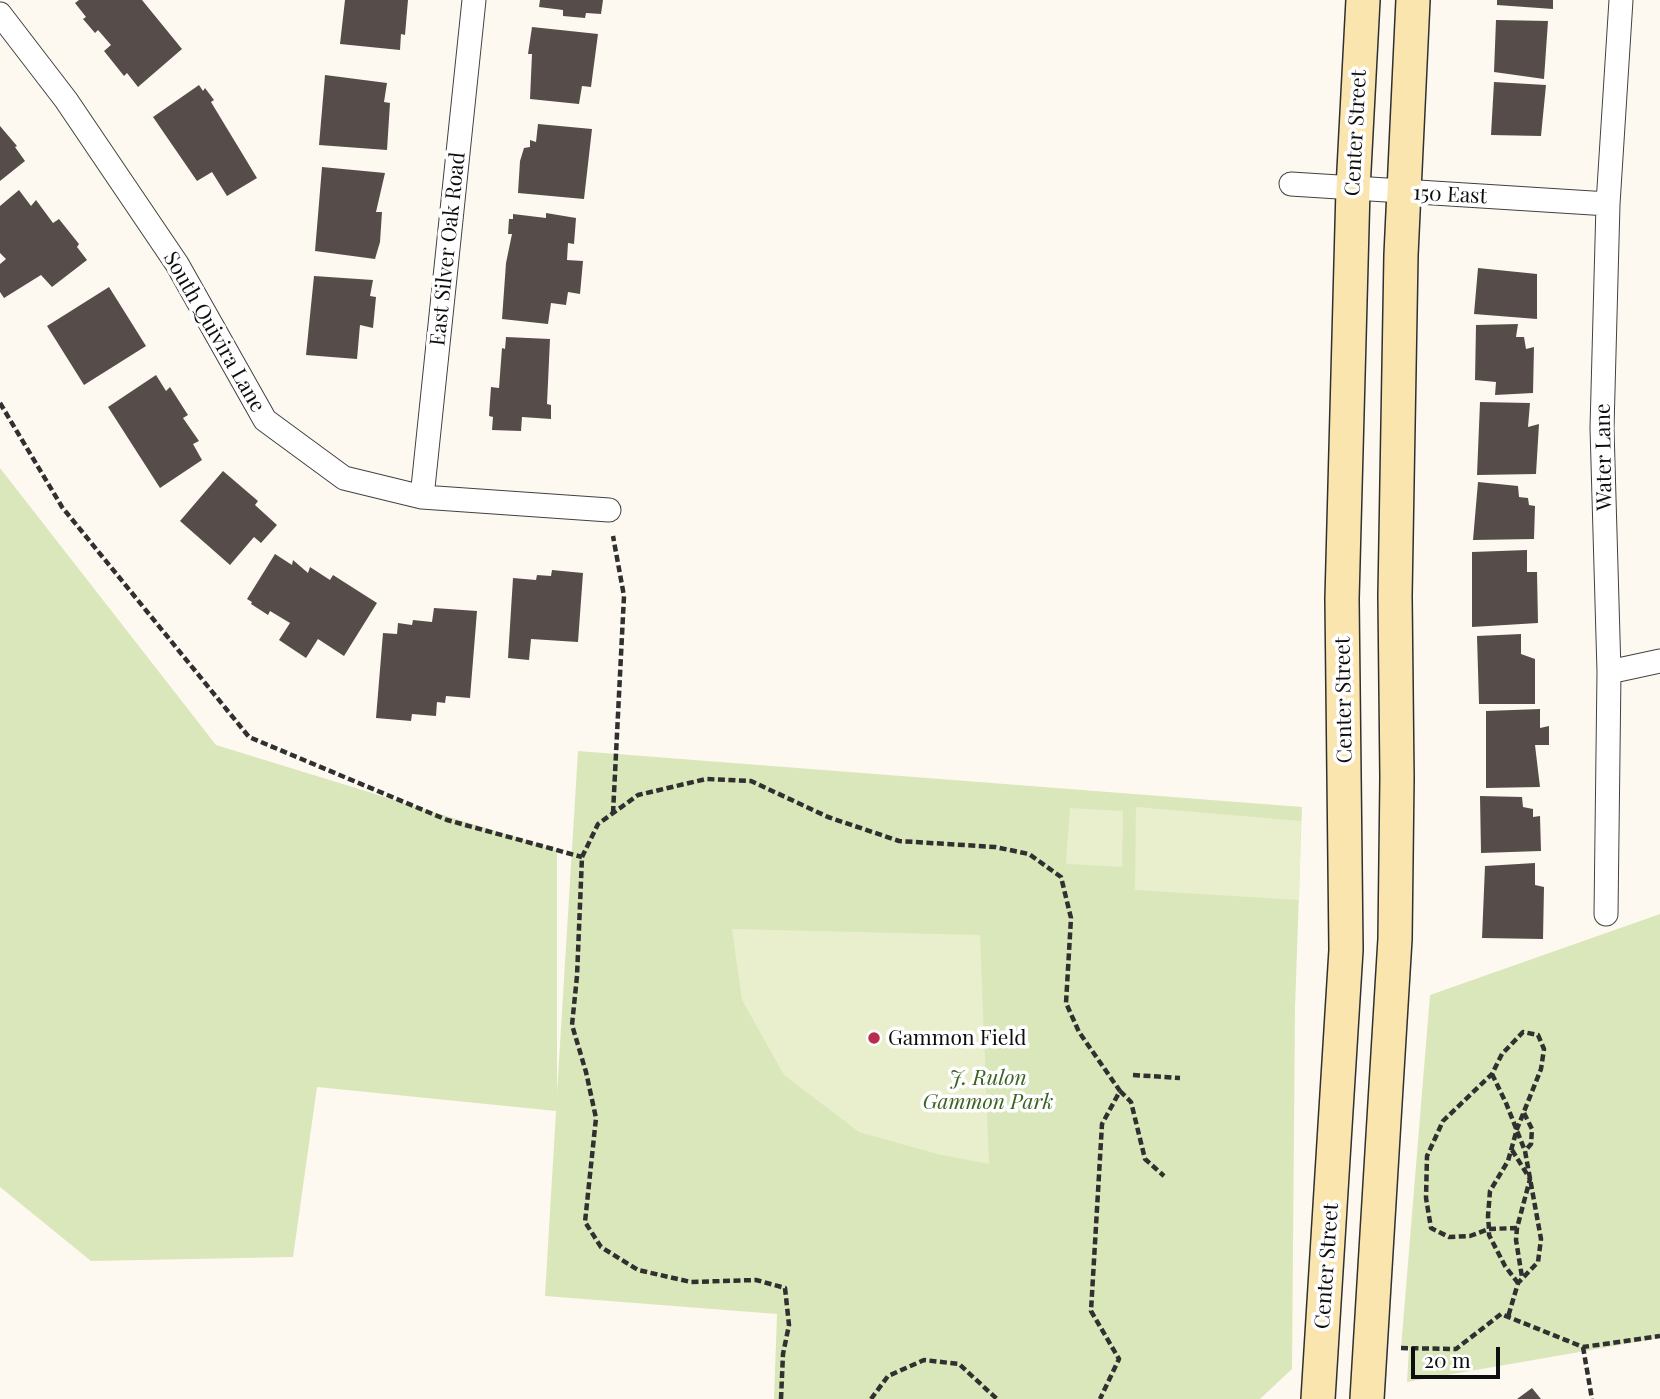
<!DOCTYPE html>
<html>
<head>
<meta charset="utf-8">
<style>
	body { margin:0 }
	#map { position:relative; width:1660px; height:1399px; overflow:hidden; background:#fef9f0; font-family:"Playfair Display",serif }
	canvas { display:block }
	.scale { position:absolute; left:1411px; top:1347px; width:89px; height:32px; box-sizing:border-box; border:4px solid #0e0e0e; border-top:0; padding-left:9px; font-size:21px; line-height:24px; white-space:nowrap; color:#0e0e0e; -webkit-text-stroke:5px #fff; paint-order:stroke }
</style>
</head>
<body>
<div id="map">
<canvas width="1660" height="1399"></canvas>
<div class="scale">20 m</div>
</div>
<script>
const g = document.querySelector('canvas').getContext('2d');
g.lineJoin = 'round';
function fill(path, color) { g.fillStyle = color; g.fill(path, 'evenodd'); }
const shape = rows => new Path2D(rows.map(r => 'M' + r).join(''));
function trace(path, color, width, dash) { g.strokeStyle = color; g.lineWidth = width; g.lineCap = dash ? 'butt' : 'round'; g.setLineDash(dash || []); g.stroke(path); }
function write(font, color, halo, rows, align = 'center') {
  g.font = font + ' "Playfair Display",serif'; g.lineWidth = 7; g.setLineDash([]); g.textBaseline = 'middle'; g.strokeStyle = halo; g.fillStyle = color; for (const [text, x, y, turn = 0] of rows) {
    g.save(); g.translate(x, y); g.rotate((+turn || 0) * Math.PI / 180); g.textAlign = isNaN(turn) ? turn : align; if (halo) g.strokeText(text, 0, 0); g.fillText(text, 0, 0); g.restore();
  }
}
fill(shape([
	[0,468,216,745,557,850,557,1093,578,751,1302,807,1295,1008,1292,1369,1260,1399,774,1399,777,1314,545,1296,556,1111,317,1087,293,1257,91,1261,0,1187],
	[1660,914,1660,1338,1407,1382,1409,1348,1401,1348,1430,995]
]), '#dae7bb');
fill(shape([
	[1136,807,1301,821,1299,900,1135,890],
	[1070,808,1123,811,1122,867,1066,864],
	[732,929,980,935,989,1164,937,1154,859,1132,784,1075,742,1000]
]), '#e9efcd');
fill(shape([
	[79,0,142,0,182,49,138,87,127,73,124,76,104,51,111,45,98,30,95,33,83,19,86,17,75,3],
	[345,0,408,0,405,35,401,34,400,50,340,44],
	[540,0,603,0,601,14,586,13,585,18,563,16,563,10,539,7],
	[1497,0,1553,0,1553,9,1497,5],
	[1496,20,1548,21,1544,79,1494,72],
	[532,27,598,34,591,87,582,86,579,104,530,99,532,54,528,54],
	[325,75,387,83,384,102,390,103,387,150,319,145],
	[1494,82,1546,85,1541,136,1491,135],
	[199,85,203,91,205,88,214,100,211,102,257,178,227,196,212,172,197,181,153,117],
	[538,124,592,129,584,199,518,193,520,161,524,148,530,147,530,140,536,142],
	[0,126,17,146,15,147,25,161,0,181],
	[322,167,385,173,376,212,382,212,380,242,375,259,315,251],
	[19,190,31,206,36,200,53,223,59,219,79,244,77,247,87,260,52,287,41,275,4,298,0,292,0,264,6,259,0,253,0,206],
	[546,213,576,218,574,244,568,243,567,260,583,261,580,294,568,292,566,305,551,303,548,324,502,319,506,263,512,234,508,234,509,219,513,219,513,214,546,218],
	[1478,268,1537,274,1537,319,1474,314],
	[314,276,373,280,370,296,376,297,373,328,360,325,357,359,306,355],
	[109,287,146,346,84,385,47,326],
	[1518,324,1516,337,1524,337,1526,349,1534,347,1533,393,1495,395,1496,382,1475,380,1476,325],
	[506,337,550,339,547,404,551,405,551,419,522,417,521,431,492,430,493,417,489,416,491,387,499,388,502,348,505,349],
	[156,375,166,391,170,387,188,415,183,418,199,441,193,444,202,460,160,488,108,407],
	[1480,402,1530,403,1528,427,1539,424,1536,474,1477,475],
	[223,471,258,501,255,505,277,525,261,543,254,537,230,565,180,521],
	[1478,482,1518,486,1519,497,1528,498,1529,505,1535,506,1534,539,1473,540],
	[1527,550,1527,572,1537,572,1538,623,1472,627,1472,552],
	[275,554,292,565,293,560,308,573,310,567,330,580,333,575,377,603,344,656,318,639,306,658,279,640,290,623,270,611,268,615,251,604,252,602,247,599],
	[552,570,583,573,578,642,531,639,529,660,508,658,513,578,536,580,537,575,551,576],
	[434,608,477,611,470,698,446,696,445,703,437,702,436,716,412,714,411,721,376,718,383,633,397,634,398,623,412,625,413,620,432,622],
	[1521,634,1521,654,1535,659,1535,704,1479,704,1477,636],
	[1540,709,1540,728,1549,726,1549,745,1535,745,1540,787,1486,788,1486,711],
	[1480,796,1522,797,1523,807,1533,809,1533,817,1540,816,1541,851,1481,853],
	[1535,863,1535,885,1544,887,1543,939,1482,938,1485,866],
	[1532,1388,1541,1399,1517,1399]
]), '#564d4b');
const street = shape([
	[0,14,66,100,177,264,265,420,344,478,422,497,609,510],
	[1291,184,1608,204],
	[422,497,474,0],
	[1609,672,1660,661],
	[1606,914,1609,672,1602,428,1608,204,1621,0]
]);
const secondary = shape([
	[1318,1399,1346,950,1342,599,1353,189,1363,0],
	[1367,1399,1395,939,1397,778,1395,596,1401,255,1413,0]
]);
trace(street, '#414141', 25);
trace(secondary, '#303030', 36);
trace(shape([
	[0,403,62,507,249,737,447,820,582,857],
	[613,813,624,596,613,536],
	[1492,1074,1506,1103,1525,1151,1541,1239,1538,1262,1518,1283,1508,1317],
	[1133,1075,1180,1078],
	[1120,1091,1131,1102,1145,1159,1164,1176],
	[1524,1113,1532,1129,1531,1144,1525,1151],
	[1512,1150,1530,1179,1517,1228,1516,1240,1522,1277],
	[1517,1228,1489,1229,1470,1236,1449,1237,1431,1228,1426,1198,1427,1156,1443,1121,1492,1074,1502,1054,1523,1032,1538,1035,1544,1049,1541,1069,1517,1129,1508,1161,1490,1191,1488,1216,1489,1229,1489,1235,1505,1266,1518,1283],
	[1583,1347,1592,1399],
	[1401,1348,1456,1349,1501,1314,1583,1347,1660,1336],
	[781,1399,783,1354,789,1325,785,1288,756,1280,691,1282,638,1270,601,1247,585,1222,596,1118,586,1072,572,1025,577,976,582,857,598,824,638,795,706,779,751,781,828,817,899,841,995,847,1029,854,1061,877,1071,918,1066,1003,1079,1032,1120,1091,1102,1124,1091,1311,1119,1359,1100,1399],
	[871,1399,888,1376,924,1360,959,1364,997,1399]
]), '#303030', 4.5, [7, 3.5]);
trace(street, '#fff', 23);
trace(secondary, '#fbe5af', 33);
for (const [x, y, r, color] of [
	[874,1038,7,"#b82d4c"]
]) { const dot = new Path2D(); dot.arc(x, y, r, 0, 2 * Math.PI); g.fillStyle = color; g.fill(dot); trace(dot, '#fff', 2.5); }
write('21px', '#0e0e0e', '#fff', [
	["Center Street",1356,133,-87],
	["150 East",1450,195,3],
	["East Silver Oak Road",448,249,-84],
	["South Quivira Lane",214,332,60],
	["Water Lane",1604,457,-91],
	["Center Street",1344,700,-91],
	["Center Street",1327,1266,-86]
]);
write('21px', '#0e0e0e', '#fff', [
	["Gammon Field",888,1038]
], 'left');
write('italic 21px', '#3a6321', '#fff', [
	["J. Rulon",988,1078],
	["Gammon Park",988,1102]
]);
</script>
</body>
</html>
